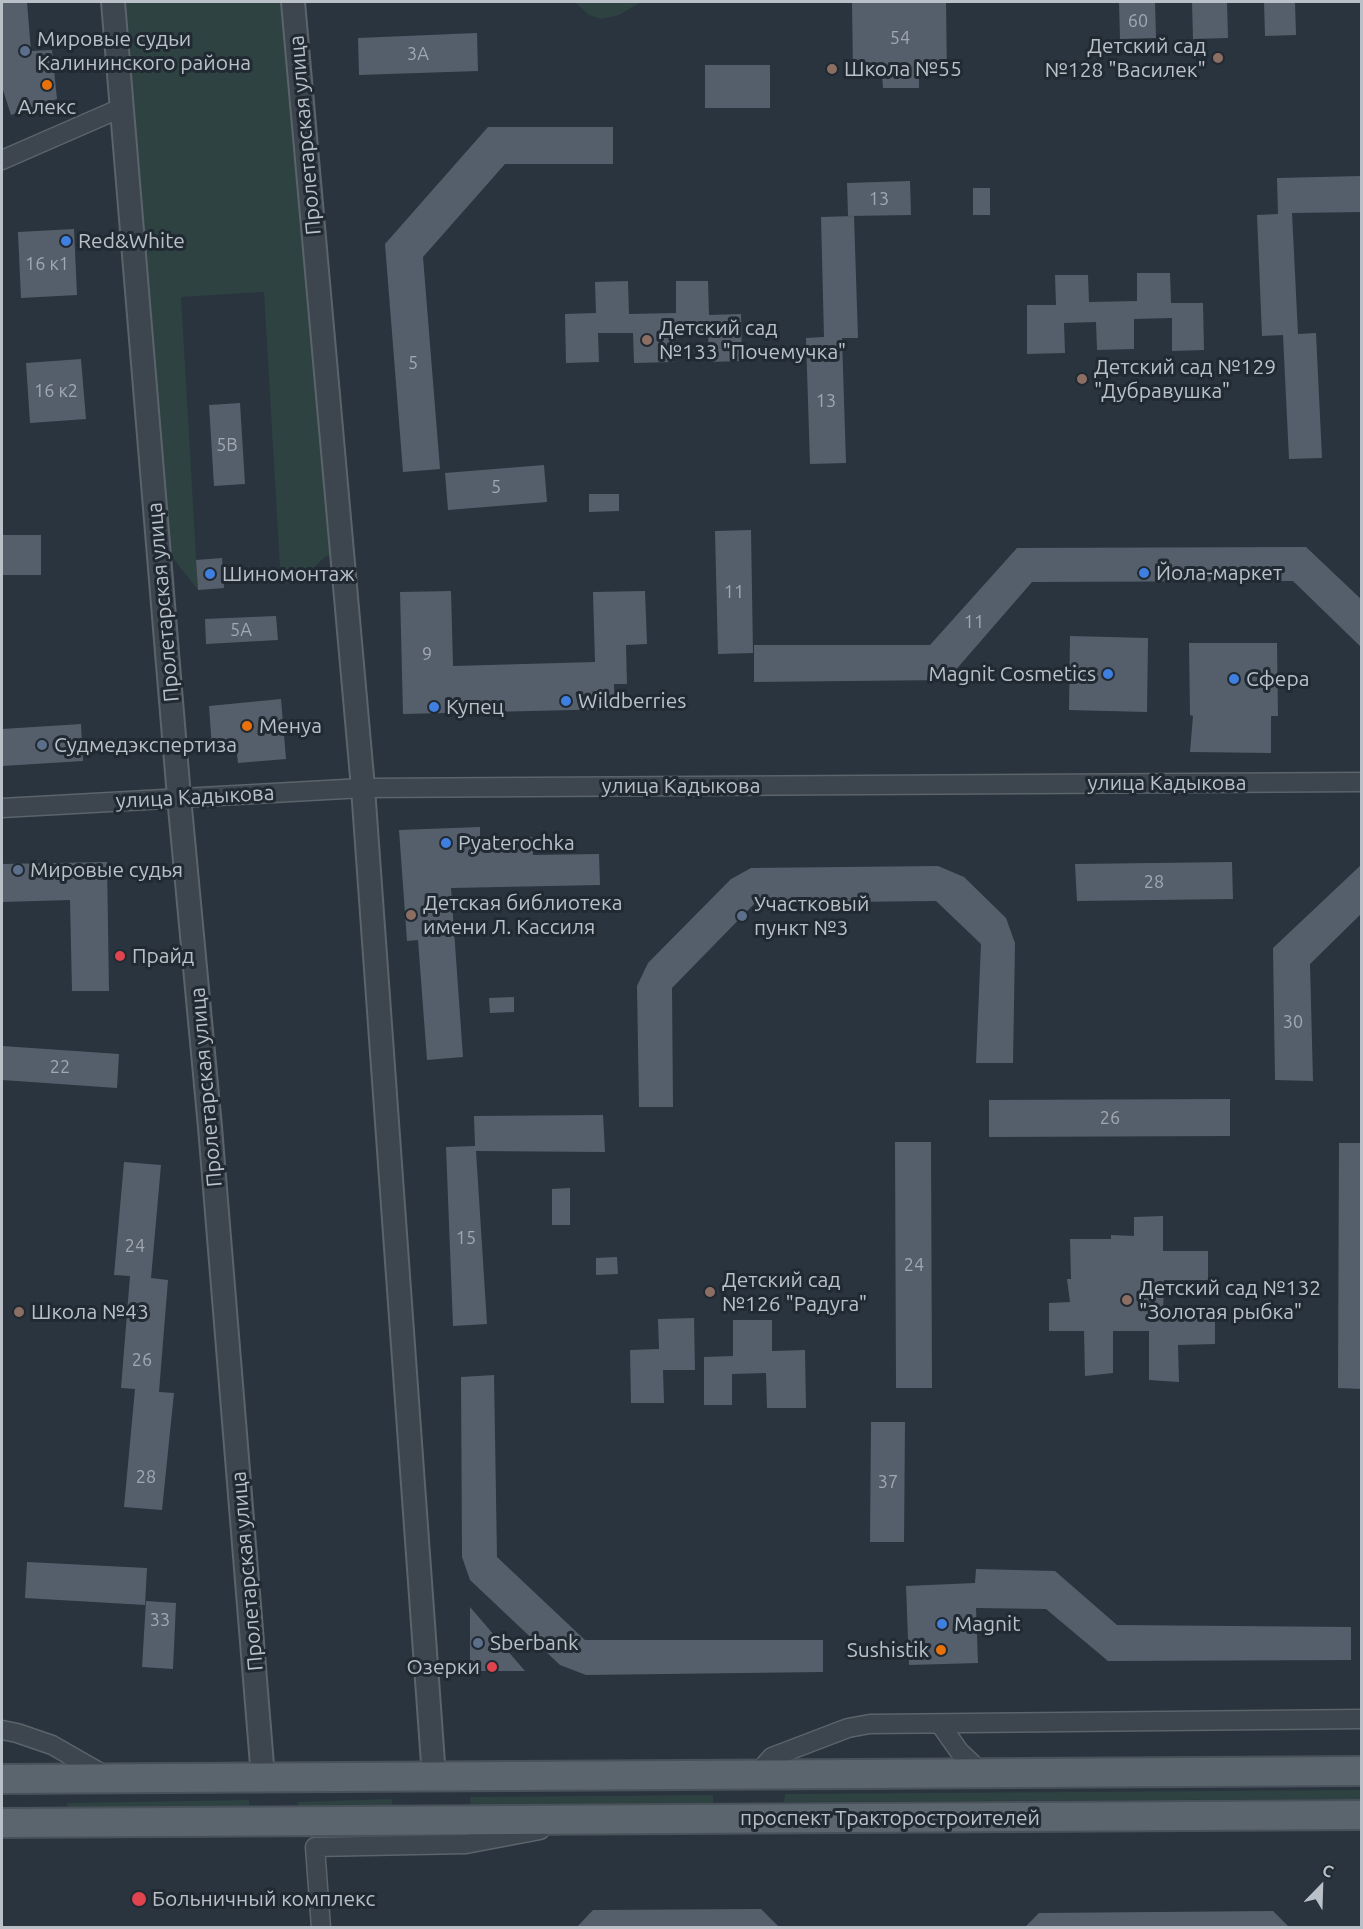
<!DOCTYPE html>
<html>
<head>
<meta charset="utf-8">
<style>
  body { margin:0 }
  #map { position:relative; width:1363px; height:1929px; overflow:hidden; background:#29343e; font-family:Ubuntu,sans-serif }
  canvas { display:block }
  .frame { position:absolute; inset:0; border:3px solid #b9c0c8; pointer-events:none }
  .north { position:absolute; left:1291px; top:1857px; width:60px; height:60px; -webkit-text-stroke:4px #212a33; paint-order:stroke; rotate:23deg; font-size:16px; font-weight:700; line-height:24px; text-align:center; color:#b9c0c8 }
  .north::after { content:''; display:block; margin:auto; width:21px; height:27px; background:#b9c0c8; clip-path:polygon(50% 0,100% 100%,50% 72%,0 100%) }
</style>
</head>
<body>
<div id="map">
<canvas width="1363" height="1929"></canvas>
<div class="frame"></div>
<div class="north">С</div>
</div>
<script>
const g = document.querySelector('canvas').getContext('2d');
g.lineJoin = 'round';
function fillPath(path, color) { g.fillStyle = color; g.fill(path, 'evenodd'); }
const poly = rows => new Path2D(rows.map(r => 'M' + r).join(''));
function trace(path, color, width, dash) { g.strokeStyle = color; g.lineWidth = width; g.lineCap = dash ? 'butt' : 'round'; g.setLineDash(dash || []); g.stroke(path); }
function drawText(font, color, halo, rows, align = 'center') {
  g.font = font + ' Ubuntu,sans-serif'; g.lineWidth = 6; g.setLineDash([]); g.textBaseline = 'middle'; g.strokeStyle = halo; g.fillStyle = color; for (const [text, x, y, turn = 0] of rows) {
    g.save(); g.translate(x, y); g.rotate((+turn || 0) * Math.PI / 180); g.textAlign = isNaN(turn) ? turn : align; if (halo) g.strokeText(text, 0, 0); g.fillText(text, 0, 0); g.restore();
  }
}
fillPath(poly([
  [114,2,292,2,342,551,325,557,300,580,281,585,264,292,181,297,198,590,157,538],
  [575,2,641,2,619,15,602,19,589,15],
  [1361,1790,1361,1799,784,1802,785,1794],
  [713,1795,713,1805,471,1808,470,1797],
  [392,1799,393,1810,299,1810,298,1802],
  [249,1800,250,1812,68,1813,67,1803]
]), '#2e4241');
fillPath(poly([
  [2,2,27,2,31,51,52,50,57,99,11,115,2,87],
  [852,2,946,2,947,75,919,75,919,88,883,88,882,75,853,75],
  [1119,2,1155,2,1156,38,1120,39],
  [1192,2,1227,2,1228,38,1193,39],
  [1264,2,1295,2,1296,35,1265,36],
  [477,33,478,71,359,75,358,38],
  [705,65,770,65,770,108,705,108],
  [488,127,613,127,613,164,505,164,423,257,440,469,403,472,385,244],
  [1362,176,1362,212,1292,213,1298,334,1316,333,1322,458,1289,459,1283,335,1262,336,1257,215,1278,214,1277,178],
  [910,181,911,215,848,216,847,183],
  [973,188,990,188,990,215,973,215],
  [854,216,858,338,842,338,846,463,810,464,806,338,824,337,821,217],
  [74,229,77,295,21,298,18,232],
  [1137,273,1170,273,1171,303,1203,303,1204,350,1172,351,1172,318,1134,319,1134,349,1097,350,1096,322,1064,323,1065,353,1027,354,1027,305,1056,305,1055,275,1088,275,1089,302,1137,301],
  [628,281,629,314,676,313,676,281,708,281,709,315,741,314,742,361,709,362,708,332,674,332,674,362,634,363,633,333,598,333,599,362,566,363,565,314,596,313,595,282],
  [81,359,86,419,30,423,26,363],
  [240,403,245,484,214,486,209,405],
  [544,465,547,502,448,510,445,473],
  [589,494,619,494,619,511,589,512],
  [751,530,753,653,718,654,715,531],
  [2,535,41,535,41,575,2,575],
  [1306,547,1362,600,1362,648,1293,581,1032,582,947,680,754,682,754,645,930,645,1017,548],
  [222,558,224,588,198,590,196,560],
  [451,591,453,666,595,662,593,592,645,591,647,644,626,645,627,684,614,684,615,709,403,714,400,592],
  [276,616,278,640,206,644,205,619],
  [1070,636,1148,638,1147,712,1069,710],
  [1189,643,1277,643,1278,716,1271,716,1271,753,1190,752,1193,716,1190,715],
  [281,699,286,759,238,763,236,746,212,748,209,706],
  [81,724,83,761,2,766,2,729],
  [480,827,480,838,532,837,533,855,599,854,600,885,451,888,463,1057,427,1060,418,940,407,941,399,830],
  [107,862,109,991,72,991,70,900,2,902,2,864],
  [1232,862,1233,899,1077,901,1075,864],
  [1362,864,1362,913,1310,964,1313,1081,1275,1080,1273,948],
  [938,866,964,877,1006,918,1015,943,1013,1063,976,1063,981,944,936,901,755,903,672,988,673,1107,639,1107,637,986,648,963,731,879,751,868],
  [514,997,514,1012,490,1013,489,998],
  [2,1046,119,1054,117,1088,2,1080],
  [1230,1099,1230,1136,989,1137,989,1100],
  [603,1115,605,1152,476,1151,487,1324,453,1326,446,1147,475,1146,474,1116],
  [895,1142,931,1142,932,1388,896,1388],
  [1339,1143,1362,1143,1362,1389,1338,1388],
  [124,1162,161,1165,151,1278,168,1280,159,1392,174,1393,162,1510,124,1507,135,1389,121,1388,130,1276,114,1275],
  [570,1188,570,1225,552,1225,552,1189],
  [1163,1216,1163,1251,1208,1251,1208,1280,1164,1280,1163,1316,1215,1316,1215,1344,1178,1345,1179,1382,1149,1380,1149,1331,1113,1331,1113,1373,1085,1376,1084,1331,1049,1331,1049,1303,1070,1302,1067,1279,1071,1279,1070,1239,1111,1239,1111,1235,1134,1236,1134,1217],
  [617,1257,618,1274,596,1275,596,1258],
  [694,1318,695,1370,663,1370,664,1403,631,1403,630,1350,659,1349,658,1319],
  [733,1320,772,1320,772,1351,805,1350,806,1408,767,1408,766,1373,732,1374,732,1405,704,1405,704,1357,733,1356],
  [494,1375,497,1557,585,1640,823,1640,823,1672,586,1675,560,1665,470,1580,462,1557,461,1377],
  [871,1422,905,1422,904,1542,870,1542],
  [27,1562,147,1568,145,1605,25,1598],
  [976,1569,1055,1571,1117,1625,1351,1627,1351,1660,1108,1661,1046,1609,976,1608,978,1663,909,1665,906,1586,975,1583],
  [146,1601,176,1603,173,1669,142,1667],
  [470,1607,525,1671,470,1671],
  [761,1909,780,1928,576,1928,593,1910],
  [1273,1911,1290,1928,1024,1928,1039,1913]
]), '#555f6b');
const minor = poly([
  [2,160,121,108],
  [2,808,363,788,1362,782],
  [940,1724,959,1751,983,1774],
  [2,1730,17,1733,52,1745,108,1777],
  [756,1775,772,1757,848,1728,870,1724,1362,1719],
  [315,1847,466,1844,540,1830],
  [315,1847,321,1928]
]);
const tertiary = poly([
  [113,2,179,797,210,1127,263,1777],
  [293,2,363,788,434,1777]
]);
const primary = poly([
  [2,1779,1362,1771],
  [2,1823,1362,1815]
]);
trace(minor, '#5b636b', 21);
trace(tertiary, '#5b636b', 26);
trace(primary, '#49515a', 32);
trace(minor, '#3d454e', 18);
trace(tertiary, '#3d454e', 22);
trace(primary, '#5b656e', 28);
for (const [x, y, r, color] of [
  [25,51,6,"#5c6f8a"],
  [1218,58,6,"#8d6e63"],
  [832,69,6,"#8d6e63"],
  [47,85,6,"#e8710a"],
  [66,241,6,"#3f7fe0"],
  [647,340,6,"#8d6e63"],
  [1082,379,6,"#8d6e63"],
  [1144,573,6,"#3f7fe0"],
  [210,574,6,"#3f7fe0"],
  [1108,674,6,"#3f7fe0"],
  [1234,679,6,"#3f7fe0"],
  [566,701,6,"#3f7fe0"],
  [434,707,6,"#3f7fe0"],
  [247,726,6,"#e8710a"],
  [42,745,6,"#5c6f8a"],
  [446,843,6,"#3f7fe0"],
  [18,870,6,"#5c6f8a"],
  [411,915,6,"#8d6e63"],
  [742,916,6,"#5c6f8a"],
  [120,956,6,"#e0444e"],
  [710,1292,6,"#8d6e63"],
  [1127,1300,6,"#8d6e63"],
  [19,1312,6,"#8d6e63"],
  [942,1624,6,"#3f7fe0"],
  [478,1643,6,"#5c6f8a"],
  [941,1650,6,"#e8710a"],
  [492,1667,6,"#e0444e"],
  [139,1899,8,"#e0444e"]
]) { const dot = new Path2D(); dot.arc(x, y, r, 0, 2 * Math.PI); g.fillStyle = color; g.fill(dot); trace(dot, '#212a33', 2); }
drawText('18px', '#a0a8b1', null, [
  ["60",1138,21],
  ["54",900,38],
  ["3А",418,54],
  ["13",879,199],
  ["16 к1",47,264],
  ["5",413,363],
  ["16 к2",56,391],
  ["13",826,401],
  ["5В",227,445],
  ["5",496,487],
  ["11",734,592],
  ["11",974,622],
  ["5А",241,630],
  ["9",427,654],
  ["28",1154,882],
  ["30",1293,1022],
  ["22",60,1067],
  ["26",1110,1118],
  ["15",466,1238],
  ["24",135,1246],
  ["24",914,1265],
  ["26",142,1360],
  ["28",146,1477],
  ["37",888,1482],
  ["33",160,1620]
]);
drawText('21px', '#b9c0c8', '#212a33', [
  ["Мировые судьи",37,39],
  ["Калининского района",37,63],
  ["Детский сад",1206,46,"right"],
  ["№128 \"Василек\"",1206,70,"right"],
  ["Школа №55",844,69],
  ["Алекс",47,107,"center"],
  ["Red&White",78,241],
  ["Детский сад",659,328],
  ["№133 \"Почемучка\"",659,352],
  ["Детский сад №129",1094,367],
  ["\"Дубравушка\"",1094,391],
  ["Йола-маркет",1156,573],
  ["Шиномонтаж",222,574],
  ["Magnit Cosmetics",1096,674,"right"],
  ["Сфера",1246,679],
  ["Wildberries",578,701],
  ["Купец",446,707],
  ["Менуа",259,726],
  ["Судмедэкспертиза",54,745],
  ["Pyaterochka",458,843],
  ["Мировые судья",30,870],
  ["Детская библиотека",423,903],
  ["имени Л. Кассиля",423,927],
  ["Участковый",754,904],
  ["пункт №3",754,928],
  ["Прайд",132,956],
  ["Детский сад",722,1280],
  ["№126 \"Радуга\"",722,1304],
  ["Детский сад №132",1139,1288],
  ["\"Золотая рыбка\"",1139,1312],
  ["Школа №43",31,1312],
  ["Magnit",954,1624],
  ["Sberbank",490,1643],
  ["Sushistik",929,1650,"right"],
  ["Озерки",480,1667,"right"],
  ["Больничный комплекс",152,1899]
], 'left');
drawText('21px', '#b9c0c8', '#212a33', [
  ["Пролетарская улица",305,135,-95],
  ["Пролетарская улица",163,602,-95],
  ["улица Кадыкова",1167,783],
  ["улица Кадыкова",681,786],
  ["улица Кадыкова",195,797,-3],
  ["Пролетарская улица",206,1087,-95],
  ["Пролетарская улица",247,1571,-95],
  ["проспект Тракторостроителей",890,1818]
]);
</script>
</body>
</html>
